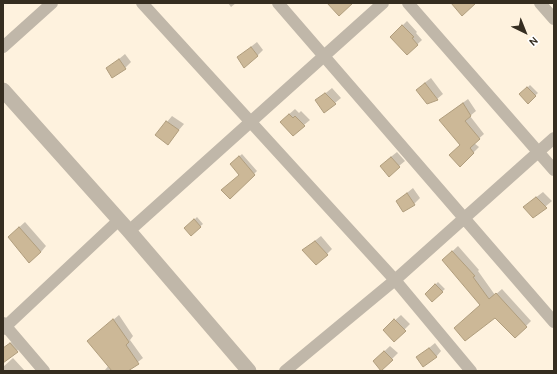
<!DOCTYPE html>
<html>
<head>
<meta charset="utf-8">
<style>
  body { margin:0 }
  #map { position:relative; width:557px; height:374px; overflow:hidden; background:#fef2de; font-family:Karla,sans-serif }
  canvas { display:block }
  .frame { position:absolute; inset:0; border:4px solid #352d20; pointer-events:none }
  .north { position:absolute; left:505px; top:12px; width:40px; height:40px; -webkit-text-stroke:3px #fff; paint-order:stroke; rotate:137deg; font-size:11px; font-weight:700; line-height:16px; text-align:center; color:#352d20 }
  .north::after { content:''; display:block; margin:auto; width:14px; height:18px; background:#352d20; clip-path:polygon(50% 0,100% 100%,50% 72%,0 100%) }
</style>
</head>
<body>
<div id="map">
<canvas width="557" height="374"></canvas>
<div class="frame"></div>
<div class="north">N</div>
</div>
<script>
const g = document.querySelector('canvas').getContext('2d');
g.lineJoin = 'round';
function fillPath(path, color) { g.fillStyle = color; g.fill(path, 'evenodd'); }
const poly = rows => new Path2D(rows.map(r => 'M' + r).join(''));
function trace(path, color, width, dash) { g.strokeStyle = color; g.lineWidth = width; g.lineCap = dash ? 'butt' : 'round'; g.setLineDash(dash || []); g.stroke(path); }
fillPath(poly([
  [228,3,236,3,231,7],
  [407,21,417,32,416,33,422,40,407,54,391,37],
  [257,42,263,50,257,56,238,57],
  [125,54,131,62,125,68,107,69],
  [431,78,443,94,437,99,423,84],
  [530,85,538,93,528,102,521,94],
  [332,88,341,98,335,103,317,100],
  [468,99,476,111,470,116,484,134,474,143,479,147,460,166,461,144,445,116],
  [295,109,299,113,301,111,310,120,293,134,287,116],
  [172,116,184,124,167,144,156,135],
  [397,152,405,161,399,166,387,160],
  [242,154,257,171,230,198,241,174,231,164],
  [413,188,420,198,414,204,397,201],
  [543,192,552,201,533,217,530,202],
  [197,217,203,224,191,234,186,228],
  [25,222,46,246,41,252,15,231],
  [321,236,332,249,327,254,303,250],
  [458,246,479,270,478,271,495,295,502,289,531,321,515,337,481,304,443,260],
  [438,282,445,289,432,300,426,294],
  [119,315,133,336,130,340,143,358,129,369,129,371,105,371,105,370,109,365,94,336],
  [401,315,410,324,394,340,384,330],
  [13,341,19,348,17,351,6,346],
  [435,343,441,351,436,357,418,357],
  [390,346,398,353,382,369,374,361],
  [13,358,25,371,3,371,3,367]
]), '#0003');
const building = poly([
  [327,3,353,3,339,16,327,3],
  [451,3,476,3,462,16,451,3],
  [402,25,414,37,412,38,418,45,407,55,390,37,402,25],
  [251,47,258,56,244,68,237,57,251,47],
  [119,59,126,69,112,78,106,68,119,59],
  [425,83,438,100,427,104,416,90,425,83],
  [527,87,536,96,528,104,519,94,527,87],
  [325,93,336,104,324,113,315,100,325,93],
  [463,103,471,116,465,121,480,139,470,148,474,153,460,167,449,155,460,145,439,120,463,103],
  [289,114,293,118,295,116,305,126,293,136,280,122,289,114],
  [166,121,179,130,168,145,155,135,166,121],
  [239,156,255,175,230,199,221,190,239,175,230,164,239,156],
  [391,157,400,167,389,177,380,166,391,157],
  [407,193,415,205,403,212,396,201,407,193],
  [536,197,547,208,533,218,523,207,536,197],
  [194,219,201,227,191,236,184,228,194,219],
  [19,227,41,252,29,263,8,237,19,227],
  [315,241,328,255,316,265,302,250,315,241],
  [452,251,475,276,473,277,489,299,496,293,527,327,515,338,495,318,465,341,454,328,480,305,442,260,452,251],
  [435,284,443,292,432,302,425,294,435,284],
  [113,319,129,342,126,345,139,364,128,371,112,371,87,341,113,319],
  [394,319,406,331,394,342,383,330,394,319],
  [10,343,18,352,3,363,3,348,10,343],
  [429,348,437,357,423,367,416,357,429,348],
  [384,351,393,360,381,371,373,361,384,351]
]);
fillPath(building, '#ccb897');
trace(building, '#b09d7d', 1);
trace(poly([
  [142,3,395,280,471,371],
  [278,3,554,322],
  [408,3,554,170],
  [540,3,554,19],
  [3,47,52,3],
  [129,231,383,3],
  [3,323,44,371],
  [3,329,119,220],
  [285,371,395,280,554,138]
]), '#c0b7a9', 12);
trace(poly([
  [3,90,129,231,249,371]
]), '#c0b7a9', 15);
</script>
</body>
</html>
